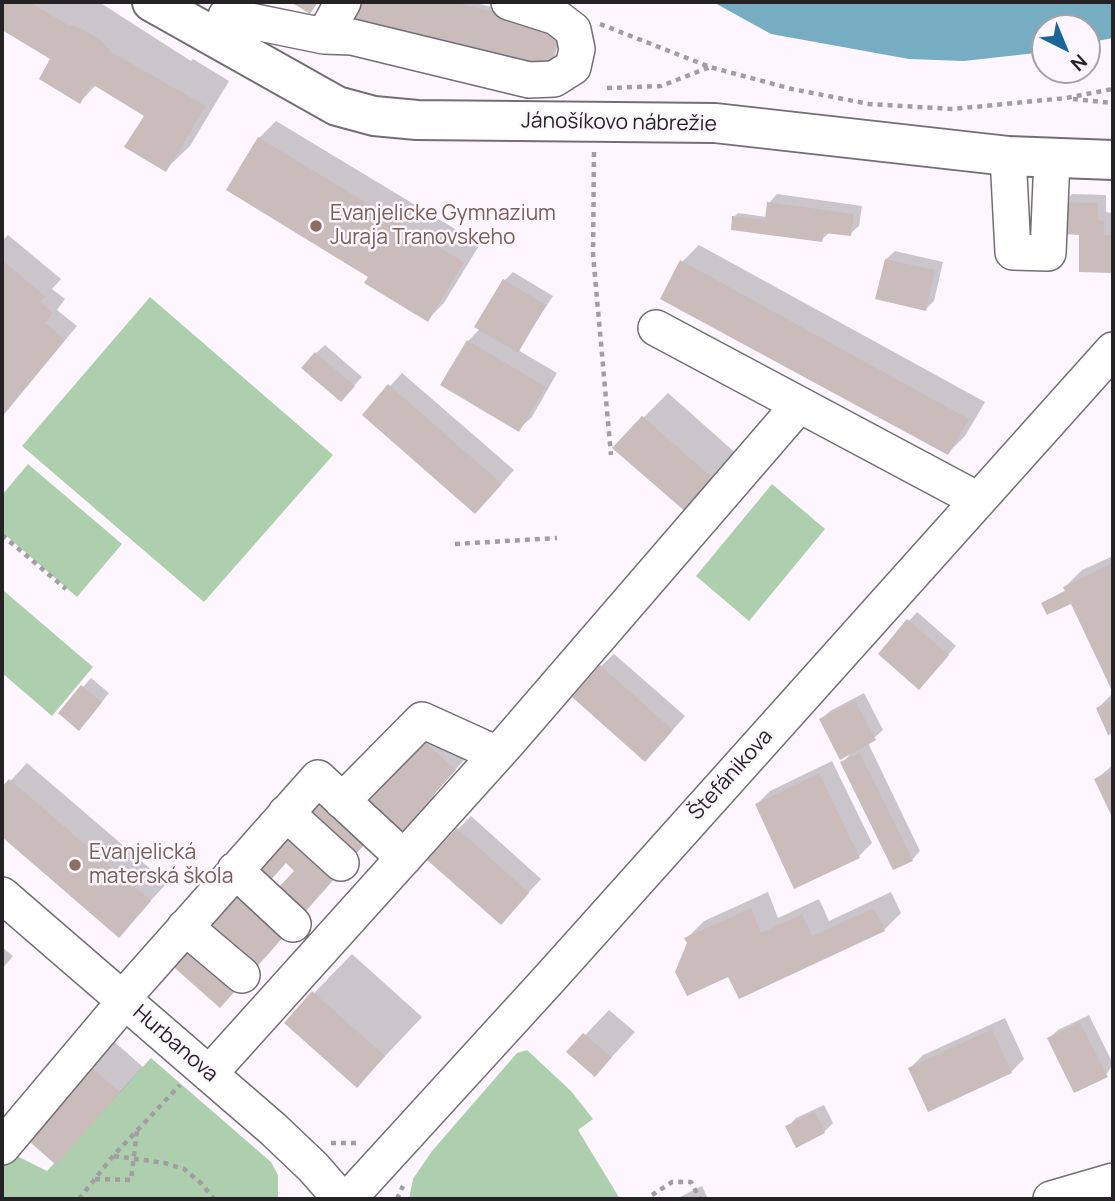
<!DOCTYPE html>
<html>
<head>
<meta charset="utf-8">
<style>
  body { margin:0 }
  #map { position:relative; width:1115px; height:1201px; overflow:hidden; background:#fdf6fe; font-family:Manrope,sans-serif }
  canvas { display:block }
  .frame { position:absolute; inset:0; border:4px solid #252225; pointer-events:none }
  .north { position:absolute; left:1031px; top:14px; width:70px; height:70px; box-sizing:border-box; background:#fdf6fe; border:2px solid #a7a1a7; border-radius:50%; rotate:137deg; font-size:19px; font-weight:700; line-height:28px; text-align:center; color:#252225 }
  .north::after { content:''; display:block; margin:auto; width:24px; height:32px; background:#1a6699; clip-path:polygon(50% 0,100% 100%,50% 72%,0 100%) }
</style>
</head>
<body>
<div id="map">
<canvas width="1115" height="1201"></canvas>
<div class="frame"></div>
<div class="north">N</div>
</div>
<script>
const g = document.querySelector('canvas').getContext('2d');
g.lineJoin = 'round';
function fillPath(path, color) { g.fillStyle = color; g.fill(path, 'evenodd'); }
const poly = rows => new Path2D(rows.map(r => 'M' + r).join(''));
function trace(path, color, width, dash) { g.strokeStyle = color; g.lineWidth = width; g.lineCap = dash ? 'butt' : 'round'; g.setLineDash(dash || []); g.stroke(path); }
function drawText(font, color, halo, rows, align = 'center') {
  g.font = font + ' Manrope,sans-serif'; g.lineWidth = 5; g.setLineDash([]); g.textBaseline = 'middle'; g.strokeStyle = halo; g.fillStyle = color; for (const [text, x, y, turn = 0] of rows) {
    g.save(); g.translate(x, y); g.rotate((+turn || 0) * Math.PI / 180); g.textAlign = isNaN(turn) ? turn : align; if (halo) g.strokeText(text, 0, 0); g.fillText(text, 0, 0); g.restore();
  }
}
fillPath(poly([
  [150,297,333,455,204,602,22,446],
  [28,464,122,544,77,597,2,532,2,495],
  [772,484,825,529,749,621,696,576],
  [4,591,93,667,52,716,2,673],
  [527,1050,571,1091,593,1119,578,1130,620,1199,409,1199,413,1179,432,1151,517,1053],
  [151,1058,271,1162,278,1175,278,1199,2,1199,2,1157,7,1151,47,1171]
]), '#aecfad');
fillPath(poly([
  [713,2,1113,2,1113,38,1087,43,1087,28,1045,28,1045,52,964,61,909,59,771,34]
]), '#76adc2');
fillPath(poly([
  [2,2,99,2,191,61,193,59,229,81,190,146,165,170,147,115,96,85,80,102,53,58,5,30,2,34],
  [362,2,471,2,562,23,554,62,357,20],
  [276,121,480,244,444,303,427,320,371,276,259,138],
  [777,194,862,206,859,226,850,234,830,232,821,240,734,217,738,213,767,217,769,203],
  [1072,194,1106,195,1106,212,1111,213,1113,227,1111,271,1081,233,1069,233,1066,239,1064,203],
  [8,235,61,279,52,289,65,299,57,310,77,326,2,416,2,241],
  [699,245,985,402,965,436,948,453,682,262],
  [895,251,943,262,934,301,926,309,886,259],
  [513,272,553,296,518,350,557,373,532,417,519,429,468,341,481,328,504,281],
  [325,345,362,377,349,391,316,353],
  [402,373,514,470,488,499,365,414],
  [668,393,739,456,711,487,643,418],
  [1113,556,1113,689,1072,601,1043,603,1066,590,1065,587,1082,570],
  [917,612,956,646,927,679,880,653],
  [614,654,685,716,658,747,601,666],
  [91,678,109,693,88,720,83,687],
  [864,693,883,730,868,743,920,851,912,860,842,763,853,751,821,719,830,711],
  [1113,693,1113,731,1109,733,1098,708],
  [440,724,471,752,433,795,441,801,405,839,357,796],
  [832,761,872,843,859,856,795,887,757,804,770,791],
  [27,763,167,883,119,935,2,834,2,790],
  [1113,765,1113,815,1096,779],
  [471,816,541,879,513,910,458,829],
  [768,892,778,918,819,899,829,921,891,892,901,913,884,930,729,975,688,943,687,938,704,921],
  [2,947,13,956,2,969],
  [352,954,422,1017,357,1086,286,1022],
  [609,1010,635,1032,595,1075,569,1052],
  [1089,1015,1113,1064,1106,1075,1049,1038,1058,1030],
  [1005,1018,1024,1059,1011,1072,910,1068,923,1055],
  [111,1039,143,1067,56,1162,24,1135],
  [824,1105,833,1123,824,1132,788,1127,796,1118],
  [702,1186,708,1199,676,1199]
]), '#0003');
fillPath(poly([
  [2,2,29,2,70,26,71,24,84,30,102,41,111,52,206,106,166,172,124,147,144,116,92,84,80,104,39,79,50,59,2,30],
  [291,2,318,2,310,14],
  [360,2,452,2,559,27,550,68,355,22],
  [258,137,464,262,428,322,364,283,368,277,226,190],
  [767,202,854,214,851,236,824,233,822,242,731,230,732,216,765,220],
  [1062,202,1098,203,1098,220,1104,221,1104,235,1112,235,1112,273,1079,272,1079,235,1066,234,1066,241,1056,240],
  [885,259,935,270,926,311,875,299],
  [2,260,46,297,40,302,53,313,45,323,65,340,2,417],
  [680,260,969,419,948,455,660,299],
  [503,279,546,305,518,353,474,327],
  [467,340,546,387,519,432,440,385],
  [315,352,355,386,341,402,301,368],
  [388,384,502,484,475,514,362,415],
  [642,416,716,481,687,513,612,448],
  [1113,563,1113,693,1071,604,1047,615,1041,603,1065,591,1063,587],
  [907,619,949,655,919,690,878,654],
  [600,665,673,730,645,762,572,697],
  [81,685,102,702,79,731,58,713],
  [855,700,876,740,840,760,819,719],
  [1113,700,1113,733,1108,735,1096,708],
  [422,740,456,770,417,813,425,819,406,841,355,796],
  [860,753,913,861,893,870,840,762],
  [1113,770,1113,819,1094,779],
  [819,773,860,858,794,889,755,804],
  [9,779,151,901,119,938,2,837,2,787],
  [321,791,372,836,356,854,305,809],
  [457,828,529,893,501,925,427,860],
  [285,832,336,877,305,912,278,888,294,871,286,863,270,881,254,867],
  [234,888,286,934,255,969,203,923],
  [751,908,761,933,802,914,812,936,874,908,885,931,739,999,728,977,687,996,675,972,687,943,684,938],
  [185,944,236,990,220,1008,168,962],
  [312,991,385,1056,357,1088,284,1023],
  [1080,1022,1108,1077,1074,1093,1047,1038],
  [992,1029,1012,1073,928,1112,908,1068],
  [583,1033,612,1057,595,1077,566,1052],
  [85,1062,120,1092,56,1165,22,1135],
  [815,1112,825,1133,796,1148,785,1126]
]), '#c9bcba');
const minor = poly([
  [226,16,324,36,352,37,529,80,554,79,573,67,577,49,573,30,556,17,509,2],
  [324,36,343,2],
  [1008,156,1013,252,1048,253,1052,158],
  [656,328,978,500],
  [342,801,422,720,497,754],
  [286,813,341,863],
  [235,870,293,924],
  [2,895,273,1129,313,1167,341,1199],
  [185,927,242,975],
  [122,999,318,778,404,858],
  [209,1074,509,741,799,405],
  [2,1147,125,1001],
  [348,1199,550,978,1113,350],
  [1051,1199,1113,1181]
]);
const major = poly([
  [152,2,337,106,374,116,417,120,715,123,1008,156,1113,160]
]);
trace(minor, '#746d76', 38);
trace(major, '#746d76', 42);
trace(poly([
  [600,24,710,67,792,89,869,104,953,109,1066,98,1113,89],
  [607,88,661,86,710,67],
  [1073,99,1113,103],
  [594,152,593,254,611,455],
  [2,535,66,589],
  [455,544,557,538],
  [331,1143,357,1143],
  [114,1156,165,1163,184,1169,201,1183,214,1199],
  [95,1179,131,1180,137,1131],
  [652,1195,672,1182,691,1182,700,1199],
  [79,1199,113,1156,180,1085],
  [397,1199,403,1186]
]), '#a29da3', 4.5, [5, 5]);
trace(minor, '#fff', 35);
trace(major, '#fff', 38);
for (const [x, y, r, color] of [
  [316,226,7,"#8d6e63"],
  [75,865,7,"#8d6e63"]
]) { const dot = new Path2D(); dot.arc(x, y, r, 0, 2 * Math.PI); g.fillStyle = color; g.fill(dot); trace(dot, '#fdf6fe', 2.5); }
drawText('21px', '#252225', '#fdf6fe', [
  ["Jánošíkovo nábrežie",619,123,1],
  ["Štefánikova",731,775,-48],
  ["Hurbanova",175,1044,41]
]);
drawText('21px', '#785e54', '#fdf6fe', [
  ["Evanjelicke Gymnazium",330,214],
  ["Juraja Tranovskeho",330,238],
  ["Evanjelická",89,853],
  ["materská škola",89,877]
], 'left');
</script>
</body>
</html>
